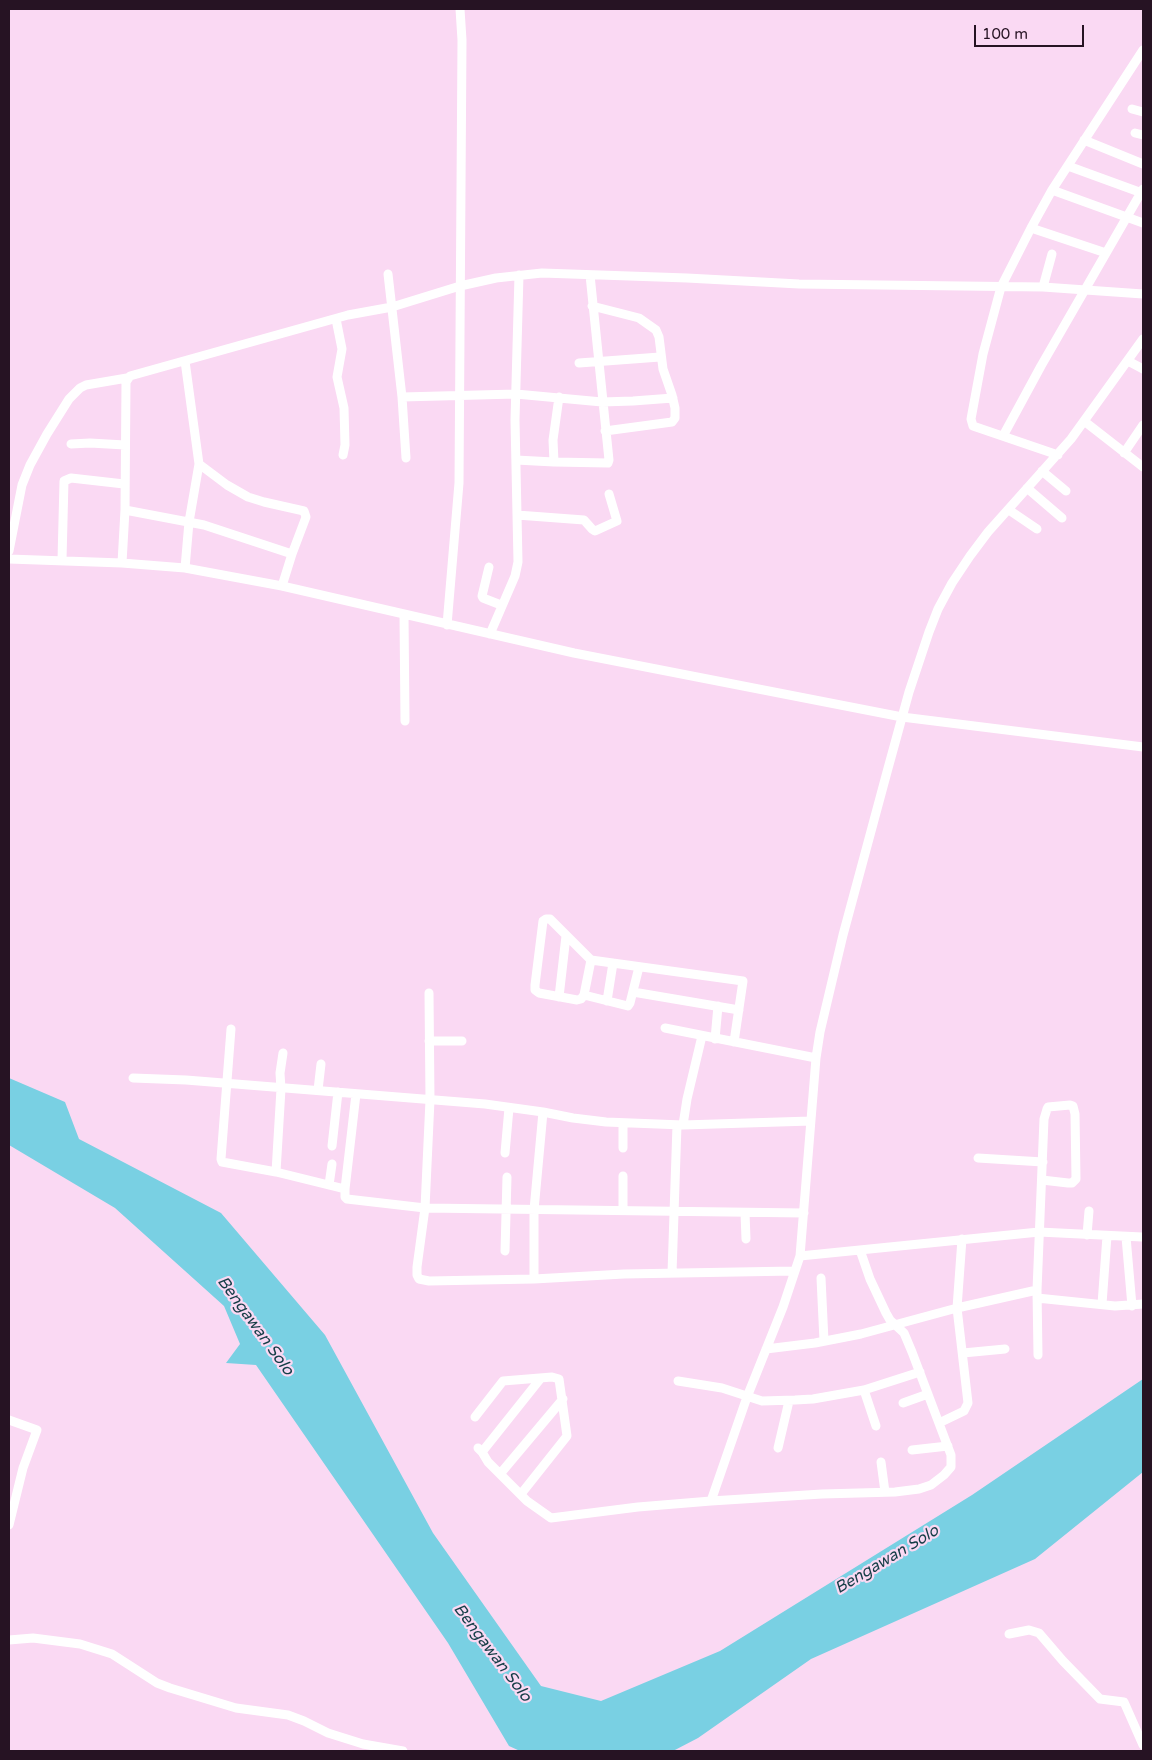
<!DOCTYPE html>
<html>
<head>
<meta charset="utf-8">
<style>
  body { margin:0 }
  #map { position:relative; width:1152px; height:1760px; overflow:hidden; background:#fad9f3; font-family:"Varela Round",sans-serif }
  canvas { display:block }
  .frame { position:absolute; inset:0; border:10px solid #261323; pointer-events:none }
  .scale { position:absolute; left:974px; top:25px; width:110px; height:22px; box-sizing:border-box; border:2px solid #261323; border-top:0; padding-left:6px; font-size:15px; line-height:18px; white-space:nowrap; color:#261323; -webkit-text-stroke:4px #fad9f3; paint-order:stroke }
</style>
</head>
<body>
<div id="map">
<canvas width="1152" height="1760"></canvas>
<div class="frame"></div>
<div class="scale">100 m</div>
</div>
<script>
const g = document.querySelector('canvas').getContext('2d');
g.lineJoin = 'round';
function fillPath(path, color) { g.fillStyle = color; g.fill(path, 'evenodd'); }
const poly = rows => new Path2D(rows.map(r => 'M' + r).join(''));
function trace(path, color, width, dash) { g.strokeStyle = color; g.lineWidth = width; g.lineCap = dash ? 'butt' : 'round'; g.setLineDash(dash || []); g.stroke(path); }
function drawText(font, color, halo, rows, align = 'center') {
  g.font = font + ' "Varela Round",sans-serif'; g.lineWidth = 4.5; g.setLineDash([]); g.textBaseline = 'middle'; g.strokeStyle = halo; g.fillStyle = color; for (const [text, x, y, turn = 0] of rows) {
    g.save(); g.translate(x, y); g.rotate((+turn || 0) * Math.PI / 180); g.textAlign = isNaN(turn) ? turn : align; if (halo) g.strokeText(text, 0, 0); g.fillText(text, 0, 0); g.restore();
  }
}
fillPath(poly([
  [9,1078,65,1102,79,1139,221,1213,325,1335,433,1533,541,1686,601,1701,720,1651,972,1495,1143,1379,1143,1472,1035,1559,811,1659,698,1738,673,1751,520,1751,509,1746,448,1643,256,1365,226,1363,240,1344,224,1306,115,1208,9,1145]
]), '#79d0e3');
trace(poly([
  [1132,109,1143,112],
  [1135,133,1143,135],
  [1084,140,1143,164],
  [1068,166,1142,193],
  [1052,190,1143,223],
  [1031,228,1106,253],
  [388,274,402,397,406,458],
  [1043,287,1052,254],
  [592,306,639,318,656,330,659,337,663,369,672,395,675,408,675,418,672,422,605,431],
  [336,319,342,349,337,377,344,408,345,445,343,455],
  [185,361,199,464,189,522,185,568],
  [1128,361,1143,369],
  [579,363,660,357],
  [402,397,516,394,602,402,633,401,673,398],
  [559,397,553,440,554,462,608,463,609,460,590,275],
  [1084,421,1143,467],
  [1003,436,1041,366,1143,189],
  [71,444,90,443,125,445],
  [1124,453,1143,425],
  [1058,455,973,426,971,419,983,354,1001,287,1031,228,1052,190,1143,50],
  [516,460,554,462],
  [199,464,227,485,248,497,264,502,304,511,306,517,292,554,282,586],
  [1042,471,1066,491],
  [1027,488,1062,518],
  [125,510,204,525,292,554],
  [1009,510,1037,529],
  [517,515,584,520,592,529,595,531,617,521,609,494],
  [9,551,22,485,30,465,47,434,69,399,80,388,86,385,127,378],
  [9,559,122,563,185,568,282,586,574,653,902,717,1143,747],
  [62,560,64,481,71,478,124,484],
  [122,563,125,510,126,382,130,376,348,315,392,307,460,286,496,278,542,273,687,278,799,284,1043,287,1143,294],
  [489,567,482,596,483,598,501,605],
  [404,614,405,721],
  [447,625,459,483,462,40,460,9],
  [490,634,515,576,518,562,515,420,519,275],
  [591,960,584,995,581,999,577,1000,539,993,535,990,535,985,543,921,546,919,550,919,591,960,743,981,734,1042],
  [633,992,739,1010],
  [429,993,430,1100,425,1208,417,1267,417,1275,419,1279,429,1281,534,1279,624,1274,794,1271],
  [584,995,628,1006,630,1003,639,967],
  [559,997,566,936],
  [607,1001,613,963],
  [665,1028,816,1058],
  [231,1029,221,1159,222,1162,276,1172,345,1189],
  [715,1039,718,1006],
  [429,1041,462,1041],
  [133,1078,186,1080,485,1104,543,1112,573,1118,606,1122,683,1125,811,1121],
  [318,1090,321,1064],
  [356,1094,345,1189,345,1197,347,1199,425,1208,804,1213],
  [623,1123,623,1148],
  [683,1125,687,1099,702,1036],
  [332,1146,338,1092],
  [505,1153,509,1108],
  [978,1158,1043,1162],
  [276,1172,281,1089,280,1073,283,1053],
  [623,1176,623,1210],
  [329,1185,332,1164],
  [745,1213,746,1239],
  [1087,1235,1089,1211],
  [1126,1237,1132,1306],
  [505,1251,507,1177],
  [800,1256,1039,1232,1142,1237],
  [672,1273,677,1125],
  [821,1278,824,1341],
  [534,1279,534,1210,543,1112],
  [1037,1298,1115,1306,1143,1304],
  [1102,1304,1107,1236],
  [766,1349,815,1343,861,1334,957,1308,1037,1290],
  [963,1353,1005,1349],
  [1038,1355,1037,1290,1044,1119,1047,1109,1048,1107,1070,1105,1073,1106,1075,1114,1076,1179,1072,1183,1068,1183,1042,1180],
  [678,1381,722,1388,762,1401,795,1400,813,1399,864,1390,920,1372],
  [864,1390,876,1426],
  [903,1403,928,1394],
  [475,1417,503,1381,552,1377,559,1379,567,1436,521,1494],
  [9,1420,37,1430,23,1468,9,1525],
  [939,1423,964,1411,968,1403,957,1308,962,1239],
  [478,1448,482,1452,488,1462,527,1501,551,1518,638,1507,711,1501,822,1494,895,1492,919,1489,931,1485,944,1475,951,1467,951,1455,912,1352,904,1333,890,1320,886,1313,870,1279,860,1250],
  [778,1448,789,1401],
  [912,1450,948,1446],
  [482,1452,541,1378],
  [881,1462,885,1492],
  [500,1474,563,1399],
  [711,1501,747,1397,783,1307,800,1256,816,1058,820,1032,843,935,887,772,909,692,929,632,938,609,952,583,970,556,988,532,1071,439,1143,339],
  [1009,1634,1029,1630,1039,1633,1063,1661,1100,1699,1124,1702,1143,1745],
  [9,1640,33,1638,80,1644,112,1654,157,1683,170,1688,236,1708,288,1715,304,1721,328,1733,363,1744,403,1751]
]), '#fff', 9);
drawText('italic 16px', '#143d46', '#fad9f3', [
  ["Bengawan Solo",255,1326,54],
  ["Bengawan Solo",887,1560,-31],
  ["Bengawan Solo",492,1653,53]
]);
</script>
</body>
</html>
